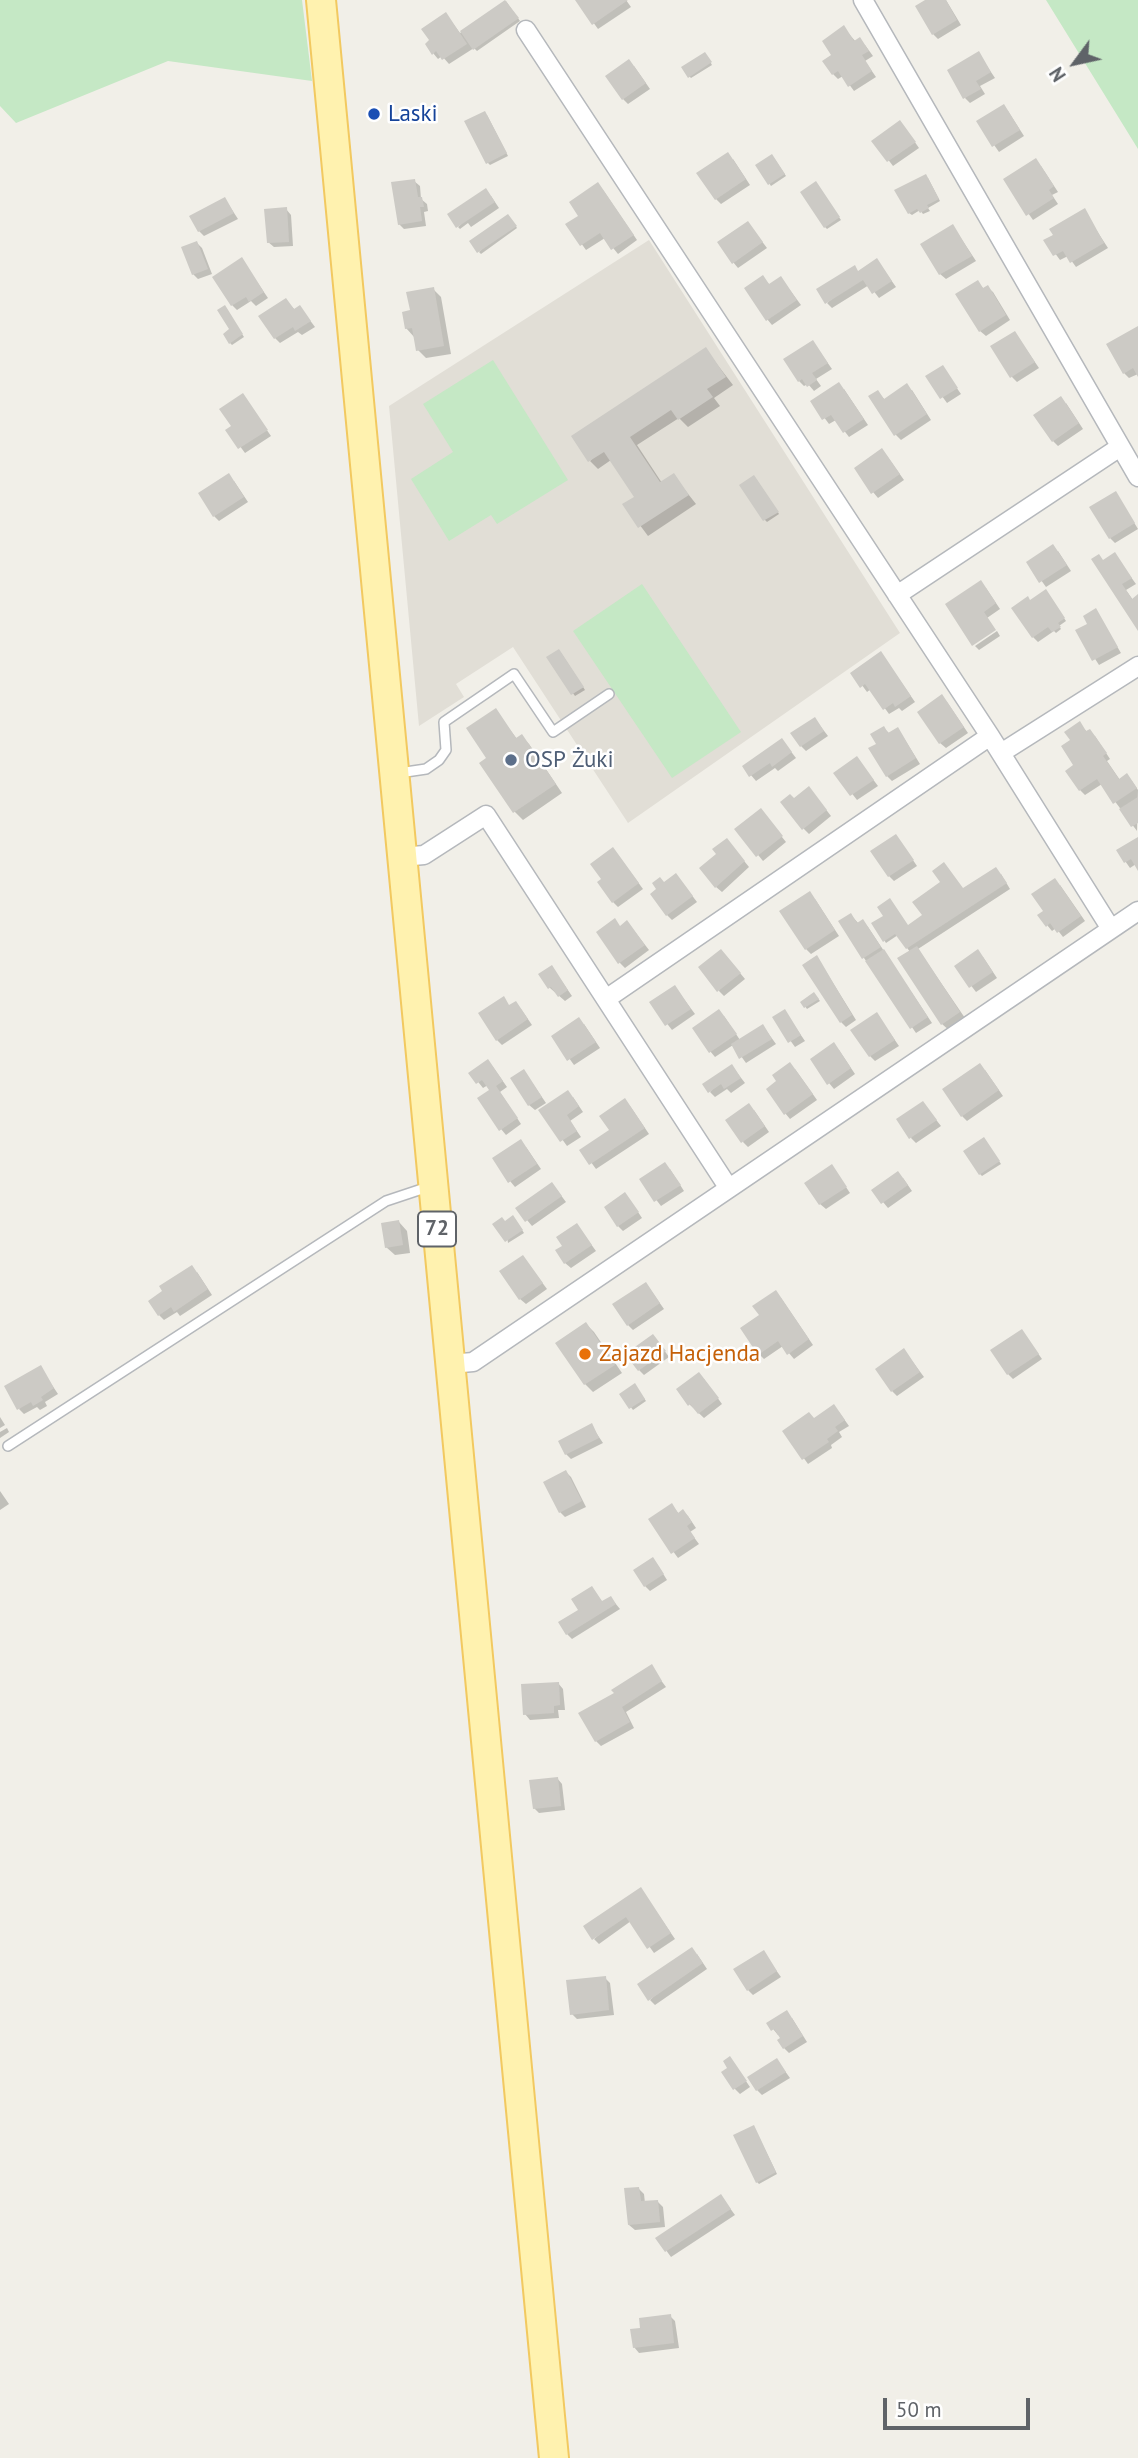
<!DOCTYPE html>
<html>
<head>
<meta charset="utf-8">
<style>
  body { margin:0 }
  #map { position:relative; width:1138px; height:2458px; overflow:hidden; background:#f1efe8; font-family:"PT Sans",sans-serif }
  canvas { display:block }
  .north { position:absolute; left:1040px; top:28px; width:70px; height:70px; -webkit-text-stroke:5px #fff; paint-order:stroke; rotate:237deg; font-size:19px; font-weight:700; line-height:28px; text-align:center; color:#5f6368 }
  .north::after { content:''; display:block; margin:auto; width:24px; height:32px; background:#5f6368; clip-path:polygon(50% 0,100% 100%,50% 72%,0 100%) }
  .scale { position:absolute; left:883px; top:2398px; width:147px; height:32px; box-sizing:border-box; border:4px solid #5f6368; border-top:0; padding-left:9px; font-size:21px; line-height:24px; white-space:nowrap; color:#5f6368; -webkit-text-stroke:5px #fff; paint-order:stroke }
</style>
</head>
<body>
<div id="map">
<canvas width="1138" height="2458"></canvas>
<div class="north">N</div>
<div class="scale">50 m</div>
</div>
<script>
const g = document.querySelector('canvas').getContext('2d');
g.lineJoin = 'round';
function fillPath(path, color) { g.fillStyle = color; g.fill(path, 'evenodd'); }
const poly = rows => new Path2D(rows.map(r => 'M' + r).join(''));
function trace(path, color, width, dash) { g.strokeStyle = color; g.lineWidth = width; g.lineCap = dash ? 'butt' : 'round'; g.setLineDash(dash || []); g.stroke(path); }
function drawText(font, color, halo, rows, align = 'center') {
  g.font = font + ' "PT Sans",sans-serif'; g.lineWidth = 5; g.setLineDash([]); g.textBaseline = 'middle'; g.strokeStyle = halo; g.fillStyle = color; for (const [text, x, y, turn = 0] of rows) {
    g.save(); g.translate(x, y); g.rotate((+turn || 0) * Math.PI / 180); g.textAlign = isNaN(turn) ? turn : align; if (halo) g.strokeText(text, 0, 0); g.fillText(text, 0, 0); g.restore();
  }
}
fillPath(poly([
  [649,240,900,633,628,823,513,647,456,684,464,697,419,726,389,406]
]), '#e1ded6');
fillPath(poly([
  [0,0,302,0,312,81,168,61,16,123,0,106],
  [1046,0,1138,0,1138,149],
  [493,360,568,480,497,524,491,515,449,541,411,479,453,452,423,404],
  [642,584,741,732,672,778,573,631]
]), '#c5e8c5');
fillPath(poly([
  [577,0,626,0,631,7,598,29],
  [928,0,946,0,961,25,938,39,933,34],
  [506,1,520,21,477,51,474,48,449,64,442,56,438,59,433,53,446,14,460,33],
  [844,28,856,42,865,45,873,56,865,61,876,77,854,91,843,76,838,79,833,74,834,56],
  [979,54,995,78,980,86,985,94,970,103,965,98],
  [707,56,712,65,691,78,689,76],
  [634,66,650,89,628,104,623,99],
  [1008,111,1024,136,999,152,978,122],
  [487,115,508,156,490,165,488,163],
  [905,128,919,148,893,166,874,141],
  [774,158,786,176,771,186,769,183],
  [733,159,750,185,721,204,716,199],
  [1041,166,1058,192,1052,195,1058,204,1033,220,1005,180],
  [928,178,940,201,928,208,930,211,923,214,920,210,912,215,909,213],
  [414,181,420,186,421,199,427,204,428,211,424,212,426,226,404,229,399,224],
  [818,186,841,220,827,229,825,227],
  [603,190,637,240,618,254,605,238,586,250,568,225,580,216],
  [491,196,499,208,471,227,468,223,460,229,458,227],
  [225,199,238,219,204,236,199,231],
  [286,209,291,215,293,246,274,247,268,242],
  [1084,211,1108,248,1076,267,1068,256,1060,260,1046,241],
  [510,218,517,228,481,254,479,252],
  [748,223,767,248,738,268,733,262],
  [953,226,976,261,946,279,940,274],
  [197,243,202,248,212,274,198,279,193,274],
  [242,260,268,298,256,306,251,301,237,310,232,305],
  [877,260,896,287,879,298,869,285,832,308,827,303],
  [763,278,770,285,781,278,801,305,772,325,767,319],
  [977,282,984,289,987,287,993,292,1010,320,986,336,980,331],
  [433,289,441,297,451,354,426,358,418,350,415,338,406,328],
  [286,300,295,310,300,307,315,327,302,335,298,332,280,343,275,338],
  [226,309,244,337,232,345,230,343,232,330],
  [1138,328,1138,374,1129,378,1124,373],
  [1015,333,1039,368,1017,382,1012,377],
  [813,342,832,369,816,379,821,386,814,391,808,384,804,386,799,381],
  [706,350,733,385,714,398,720,406,688,427,679,418,637,445,662,483,674,476,696,504,648,536,625,505,636,498,611,460,598,469,590,461],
  [942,367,961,394,947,403,928,377],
  [844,389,868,425,849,437,836,420,829,424,812,401],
  [912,390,931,420,901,440,896,435,878,392,885,400],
  [243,396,271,436,245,453,228,430,233,427],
  [1066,403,1083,429,1058,446,1053,441],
  [887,456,904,480,878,498,873,492],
  [756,479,779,514,767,522,765,520],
  [234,481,248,502,219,521,214,516],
  [1116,493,1138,529,1115,543,1110,538],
  [1058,551,1071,571,1046,587,1028,562],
  [1115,555,1136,584,1126,590,1133,600,1138,597,1138,628,1104,562],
  [986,588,1000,609,987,618,973,643],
  [1047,593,1066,621,1059,626,1061,629,1056,633,1054,631,1038,642,1033,637,1030,601],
  [1096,611,1121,653,1099,665,1077,631,1089,625],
  [997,631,1000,636,979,650,975,646],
  [561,653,585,690,575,696,548,658],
  [881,653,915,702,902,711,899,708,889,714,871,689,867,692,853,673],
  [947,702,968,733,946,748,940,743],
  [496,711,517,739,521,736,529,744,562,793,523,820,514,811,489,758],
  [815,719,828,736,806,751,801,746],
  [1079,723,1088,733,1095,736,1110,759,1107,761,1120,780,1132,781,1138,790,1137,831,1102,784,1085,795,1080,790,1072,741],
  [884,728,890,734,902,735,920,764,892,781,887,776,878,745],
  [782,740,796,758,778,771,775,768,756,781,744,767],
  [857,758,878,786,857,800,836,773],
  [814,794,831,816,809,834,804,829,794,800],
  [765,816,786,842,763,861,737,829],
  [1138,839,1138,867,1136,864,1130,868,1118,851],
  [900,841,917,866,894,881,889,876],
  [732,846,749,867,722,892,716,887],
  [618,855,643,889,618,907,613,902],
  [1001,874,1010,889,918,949,967,1021,951,1032,942,1024,910,952,898,935,886,943,874,924,909,927,963,889],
  [681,881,697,902,672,920,667,915,659,889,665,884],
  [1060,885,1085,921,1063,937,1056,928,1052,931,1047,925,1045,911],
  [815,899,839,936,811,954,806,949],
  [851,915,859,924,863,921,868,927,932,1023,916,1033,864,958],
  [621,927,632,928,649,950,625,968,620,963],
  [726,956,745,979,724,996,719,991],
  [817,957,856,1020,846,1027,841,1022],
  [983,957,997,978,976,992,956,966],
  [552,967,572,996,565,1001,550,988,541,974],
  [675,987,695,1014,672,1030,651,1003],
  [816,996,820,1001,807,1009,802,1002],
  [503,999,510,1007,521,1009,532,1025,502,1045,497,1040],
  [785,1012,805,1041,795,1047,774,1018],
  [724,1016,740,1040,763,1026,776,1044,746,1063,733,1045,715,1057,710,1051],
  [881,1020,899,1046,875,1061,870,1056],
  [584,1024,600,1048,574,1065,553,1036],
  [839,1050,855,1074,834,1089,829,1083],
  [732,1066,745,1083,731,1093,727,1089,715,1097,710,1092],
  [493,1067,507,1087,500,1092,521,1124,506,1135,501,1129,492,1091,488,1085,483,1088,471,1073],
  [795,1069,817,1100,790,1119,785,1113,778,1082],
  [985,1070,1003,1096,967,1121,962,1116],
  [524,1071,546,1103,535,1110,529,1105],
  [573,1097,583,1112,570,1121,581,1137,567,1146,541,1110],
  [923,1103,941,1126,916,1143,911,1138],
  [630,1106,649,1134,596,1169,582,1150,611,1131],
  [754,1110,769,1132,748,1147,743,1142],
  [986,1141,1001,1164,982,1176,980,1174],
  [526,1147,541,1169,515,1187,510,1181],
  [670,1169,684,1191,661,1206,641,1180],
  [836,1172,850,1193,826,1209,820,1204],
  [903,1178,912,1191,888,1208,873,1190],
  [557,1190,566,1202,532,1226,527,1220],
  [630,1200,642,1218,623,1231,618,1226],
  [515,1219,524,1233,508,1243,505,1223],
  [399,1222,407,1231,410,1253,395,1255,386,1247],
  [577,1225,596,1251,571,1268,565,1263,564,1246],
  [523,1257,547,1289,526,1304,520,1299],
  [197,1272,212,1295,180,1316,177,1312,164,1320,159,1315],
  [650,1289,664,1309,633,1330,628,1325],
  [781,1298,813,1345,794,1359,783,1346,764,1359,759,1354,761,1315],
  [586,1324,594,1332,622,1373,593,1392,585,1384],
  [1022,1331,1042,1359,1013,1379,1008,1374],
  [658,1342,669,1357,644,1375,639,1370],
  [904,1350,924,1377,897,1396,892,1391],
  [40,1367,58,1394,45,1402,47,1406,40,1410,37,1407,24,1414,19,1409],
  [704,1379,722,1404,704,1418,689,1404],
  [636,1387,646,1401,633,1410,621,1394],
  [839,1412,849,1426,839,1432,842,1437,831,1445,832,1448,808,1464,785,1432],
  [0,1417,5,1425,0,1428],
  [591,1425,603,1443,571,1459,566,1454],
  [7,1428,9,1432,0,1438,0,1432],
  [566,1472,571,1477,586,1507,565,1517,560,1512],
  [0,1491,9,1504,0,1510],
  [672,1505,679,1514,683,1511,688,1516,696,1528,690,1532,699,1544,678,1558,650,1520],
  [657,1564,667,1580,650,1591,645,1586],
  [592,1588,603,1603,611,1598,620,1609,572,1639,567,1634],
  [651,1667,666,1687,626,1712,634,1728,601,1746,596,1741,616,1694],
  [558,1683,563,1689,565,1710,558,1710,559,1718,530,1720,525,1714],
  [557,1778,562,1784,565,1810,539,1813,534,1808],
  [645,1895,675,1939,654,1953,631,1921,599,1944,594,1939],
  [763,1952,781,1977,753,1995,748,1990],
  [697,1954,707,1969,655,2005,650,2000],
  [605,1978,610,1983,614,2015,577,2019,572,2014],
  [792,2018,807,2042,789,2053,784,2048,780,2034,778,2035,769,2024],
  [730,2058,750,2087,740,2094,735,2089,729,2068],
  [777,2060,790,2078,762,2095,757,2090],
  [754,2127,777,2174,759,2184,757,2182],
  [639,2189,644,2194,645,2203,658,2202,663,2207,665,2227,635,2230,629,2225],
  [721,2196,735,2215,671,2257,657,2238],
  [670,2316,675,2321,679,2348,639,2353,634,2347,642,2330]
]), '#0003');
fillPath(poly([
  [505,0,519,18,473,50,460,31],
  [575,0,628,0,592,25],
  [925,0,946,0,957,20,932,35,915,6],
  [446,12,467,44,442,60,436,51,432,55,425,44,429,40,421,29],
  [844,25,854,41,860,37,869,51,862,55,872,71,848,87,838,71,832,75,822,61,831,55,822,41],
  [979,51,991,72,976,81,981,89,963,99,947,70],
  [705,52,712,62,688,78,681,67],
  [629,59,646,83,622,100,605,76],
  [1004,104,1020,130,992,147,976,121],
  [485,111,507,153,486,164,464,121],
  [900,120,916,142,887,162,871,141],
  [728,152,746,179,715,200,696,173],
  [772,154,785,174,768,185,755,165],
  [1036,158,1054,186,1049,190,1054,198,1026,216,1003,179],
  [926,174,939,199,927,205,929,208,920,213,917,209,908,214,894,190],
  [415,179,418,197,422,197,424,207,420,207,422,221,398,225,391,182],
  [816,181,840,217,824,228,800,192],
  [598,182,634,235,611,250,600,233,580,246,565,224,578,216,569,202],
  [486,188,495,202,456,228,447,214],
  [225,197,234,213,198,232,189,216],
  [287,207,289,242,267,243,264,209],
  [1085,208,1104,243,1070,263,1063,251,1053,256,1043,240,1053,235,1049,229],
  [508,214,517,226,477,253,469,241],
  [748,221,763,242,732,264,717,242],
  [953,224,972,256,939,275,920,244],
  [197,241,208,269,192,275,181,247],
  [242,257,264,292,249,302,246,297,231,306,212,277],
  [877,258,892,281,872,294,863,280,825,304,816,289,855,265,858,271],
  [763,275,769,284,781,276,797,300,766,321,744,288],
  [978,280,983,288,988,285,1006,315,979,332,955,294],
  [434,287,444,346,416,351,412,328,405,329,402,312,410,310,406,292],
  [286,298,294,309,300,305,311,321,295,331,293,327,274,339,258,316],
  [225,305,243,334,229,344,223,334,229,329,217,310],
  [1138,326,1138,377,1133,368,1123,374,1106,344],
  [1015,331,1035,362,1010,378,990,346],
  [813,340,828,363,812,373,817,380,807,387,802,379,798,382,783,359],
  [706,347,726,377,707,389,713,397,678,420,671,410,630,437,660,482,674,473,689,495,638,528,622,504,634,497,604,452,588,462,571,436],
  [943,365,958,388,940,399,925,376],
  [839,382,864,419,843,433,831,415,822,420,810,401],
  [907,383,927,414,894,436,868,396,878,390,884,399],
  [243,393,268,430,238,449,225,430,231,426,219,409],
  [1061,396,1079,423,1052,442,1033,415],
  [882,448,900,474,871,494,854,468],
  [229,473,244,497,213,517,198,493],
  [754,475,779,512,763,521,739,485],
  [1116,491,1135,523,1109,539,1089,507],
  [1053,544,1067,565,1039,583,1026,562],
  [1115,552,1132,578,1122,584,1132,599,1138,594,1138,631,1091,559,1099,554,1103,560],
  [981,580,996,603,984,612,996,630,972,646,945,604],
  [1046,589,1065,618,1058,623,1061,627,1052,632,1048,627,1032,638,1011,608,1028,596,1030,600],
  [1096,608,1118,647,1092,661,1075,630,1087,624,1083,616],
  [559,649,584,687,571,695,546,657],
  [881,651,911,696,895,707,893,703,883,710,865,684,860,688,850,673],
  [942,694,964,727,939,744,917,712],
  [496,708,516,738,522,734,556,784,513,813,479,763,486,758,466,728],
  [815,717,824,731,800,747,790,733],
  [1080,721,1086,731,1090,729,1107,753,1103,756,1119,779,1127,773,1137,788,1113,804,1097,779,1079,791,1065,771,1073,765,1061,746,1070,740,1064,732],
  [884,726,888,733,898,727,916,758,886,777,868,748,876,744,870,734],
  [782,738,792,752,772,767,770,763,749,777,742,766],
  [857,756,874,780,850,796,833,773],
  [809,786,827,810,802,830,780,802,790,794,794,798],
  [1138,797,1138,823,1131,827,1119,809],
  [761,808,783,836,756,857,734,829],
  [896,834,914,860,888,877,870,851],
  [1138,837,1138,871,1131,859,1124,863,1116,850],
  [727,838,745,861,715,888,699,868,716,854,712,849],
  [613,847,639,883,612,903,597,882,601,879,590,864],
  [944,862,963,888,996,867,1007,883,906,949,895,934,883,942,871,923,883,916,877,907,890,898,908,925,922,915,912,902,940,882,932,871],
  [676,873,693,896,666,916,650,894,656,889,652,883,660,877,664,882],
  [1055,878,1081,916,1057,933,1050,923,1046,927,1037,915,1043,911,1031,894],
  [810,891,835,930,805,950,779,911],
  [851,913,857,923,863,919,881,947,862,959,838,921],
  [615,918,620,926,627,920,645,945,618,964,596,932],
  [917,946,960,1012,941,1025,897,958],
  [721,949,741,973,717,992,698,967],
  [884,949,928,1017,910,1029,865,961],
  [978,949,993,972,969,988,954,966],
  [817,955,852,1015,840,1023,802,965],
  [552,965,568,990,558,997,551,987,548,989,538,974],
  [675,985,691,1009,665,1026,649,1002],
  [814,992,819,999,804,1008,800,1002],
  [504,996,509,1005,516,1001,528,1019,496,1041,478,1013],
  [719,1009,737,1034,709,1053,692,1028],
  [785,1009,801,1035,788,1043,772,1017],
  [877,1012,895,1040,869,1057,850,1030],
  [579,1017,596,1042,567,1061,551,1036],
  [763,1024,772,1039,739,1059,731,1044],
  [834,1042,851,1068,827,1085,810,1059],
  [488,1059,503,1081,496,1086,518,1118,499,1131,477,1098,489,1090,482,1080,476,1084,468,1073],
  [790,1062,813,1094,784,1115,766,1089,776,1081,772,1075],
  [980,1063,999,1090,961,1117,942,1089],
  [732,1064,741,1078,724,1089,721,1084,708,1093,702,1084],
  [524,1069,542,1097,528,1106,510,1078],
  [568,1090,579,1106,567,1115,577,1131,560,1142,538,1110],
  [625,1098,645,1128,589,1165,579,1150,609,1130,599,1116],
  [923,1101,937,1120,909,1139,896,1119],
  [749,1103,765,1126,741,1143,725,1120],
  [984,1137,1000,1161,979,1175,963,1151],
  [521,1139,537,1164,508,1183,492,1158],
  [665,1162,681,1185,654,1202,639,1179],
  [832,1164,847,1187,819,1205,804,1183],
  [898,1171,908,1185,881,1204,871,1190],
  [552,1182,562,1196,525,1222,515,1208],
  [625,1192,639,1212,617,1227,604,1207],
  [513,1215,523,1230,505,1242,492,1224,502,1217,505,1221],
  [399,1220,403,1245,385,1248,381,1223],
  [577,1223,592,1245,564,1264,555,1250,562,1246,556,1237],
  [523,1255,543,1283,519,1300,499,1271],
  [192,1265,208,1289,174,1312,171,1307,158,1316,148,1301,162,1291,159,1286],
  [646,1282,660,1303,627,1326,612,1304],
  [776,1290,809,1339,787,1355,778,1341,758,1355,740,1328,759,1315,752,1306],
  [586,1322,615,1365,584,1385,555,1343],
  [1022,1329,1039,1354,1007,1375,990,1350],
  [653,1334,666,1351,638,1371,625,1354],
  [904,1348,920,1372,891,1392,875,1369],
  [41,1365,54,1388,41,1397,43,1400,33,1406,31,1402,17,1410,4,1386],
  [699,1372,719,1398,698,1414,690,1404,688,1406,676,1389],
  [635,1383,645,1399,629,1409,619,1394],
  [834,1404,845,1420,835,1427,838,1431,827,1439,829,1442,802,1460,782,1431,809,1412,814,1418],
  [592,1423,599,1438,565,1455,558,1441],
  [566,1470,582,1501,559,1513,543,1482],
  [672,1503,678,1513,683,1509,692,1522,687,1526,695,1538,671,1554,648,1519],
  [653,1557,664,1574,644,1587,633,1570],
  [592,1586,602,1601,611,1596,616,1604,566,1635,558,1622,578,1610,571,1599],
  [652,1664,662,1681,622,1707,630,1722,595,1742,578,1713,614,1693,611,1690],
  [559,1682,560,1705,554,1706,554,1713,523,1715,521,1684],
  [558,1777,561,1806,533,1809,529,1780],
  [641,1887,671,1933,647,1949,626,1917,592,1940,583,1926],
  [692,1947,703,1963,648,2001,637,1984],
  [764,1950,777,1971,747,1991,733,1969],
  [606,1976,609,2010,570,2015,566,1980],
  [787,2010,803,2036,783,2049,777,2040,780,2038,774,2029,771,2031,766,2023],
  [730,2056,747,2081,733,2090,721,2072,727,2068,723,2061],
  [777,2058,786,2072,756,2091,747,2077],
  [754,2125,776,2172,756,2183,733,2135],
  [639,2187,641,2201,658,2200,660,2222,628,2225,624,2188],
  [721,2194,731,2209,665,2252,655,2238],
  [671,2314,674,2343,633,2348,630,2329,640,2328,639,2318]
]), '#cccac5');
const service = poly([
  [399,773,426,769,439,760,446,750,444,722,514,674,553,732,609,694],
  [8,1446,386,1201,431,1186]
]);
const minor = poly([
  [863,0,1138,477],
  [526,30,990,736,1111,929],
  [897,595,1120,447],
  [1001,753,1138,666],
  [402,857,424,855,486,815,728,1187],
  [606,999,990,736],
  [450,1364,473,1362,1138,911]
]);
const primary = poly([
  [321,0,554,2458]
]);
trace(service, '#b5b8bc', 12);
trace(minor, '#b5b8bc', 21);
trace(primary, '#f2c960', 32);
trace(service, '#fff', 9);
trace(minor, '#fff', 18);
trace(primary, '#fff2af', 28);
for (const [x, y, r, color] of [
  [374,114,7,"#1a4fb4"],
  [511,760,7,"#5c6f8a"],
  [585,1354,7,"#e8710a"]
]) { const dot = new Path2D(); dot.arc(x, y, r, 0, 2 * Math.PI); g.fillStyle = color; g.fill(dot); trace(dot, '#fff', 2.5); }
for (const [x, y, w] of [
  [437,1229,38]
]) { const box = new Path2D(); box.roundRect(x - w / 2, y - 17.5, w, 35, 5); g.fillStyle = '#fff'; g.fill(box); trace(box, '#5f6368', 2); }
drawText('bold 21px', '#5f6368', null, [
  ["72",437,1229]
]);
drawText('23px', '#164399', '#fff', [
  ["Laski",388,114]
], 'left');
drawText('23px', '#4e5e75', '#fff', [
  ["OSP Żuki",525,760]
], 'left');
drawText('23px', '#c56008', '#fff', [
  ["Zajazd Hacjenda",599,1354]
], 'left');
</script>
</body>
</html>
